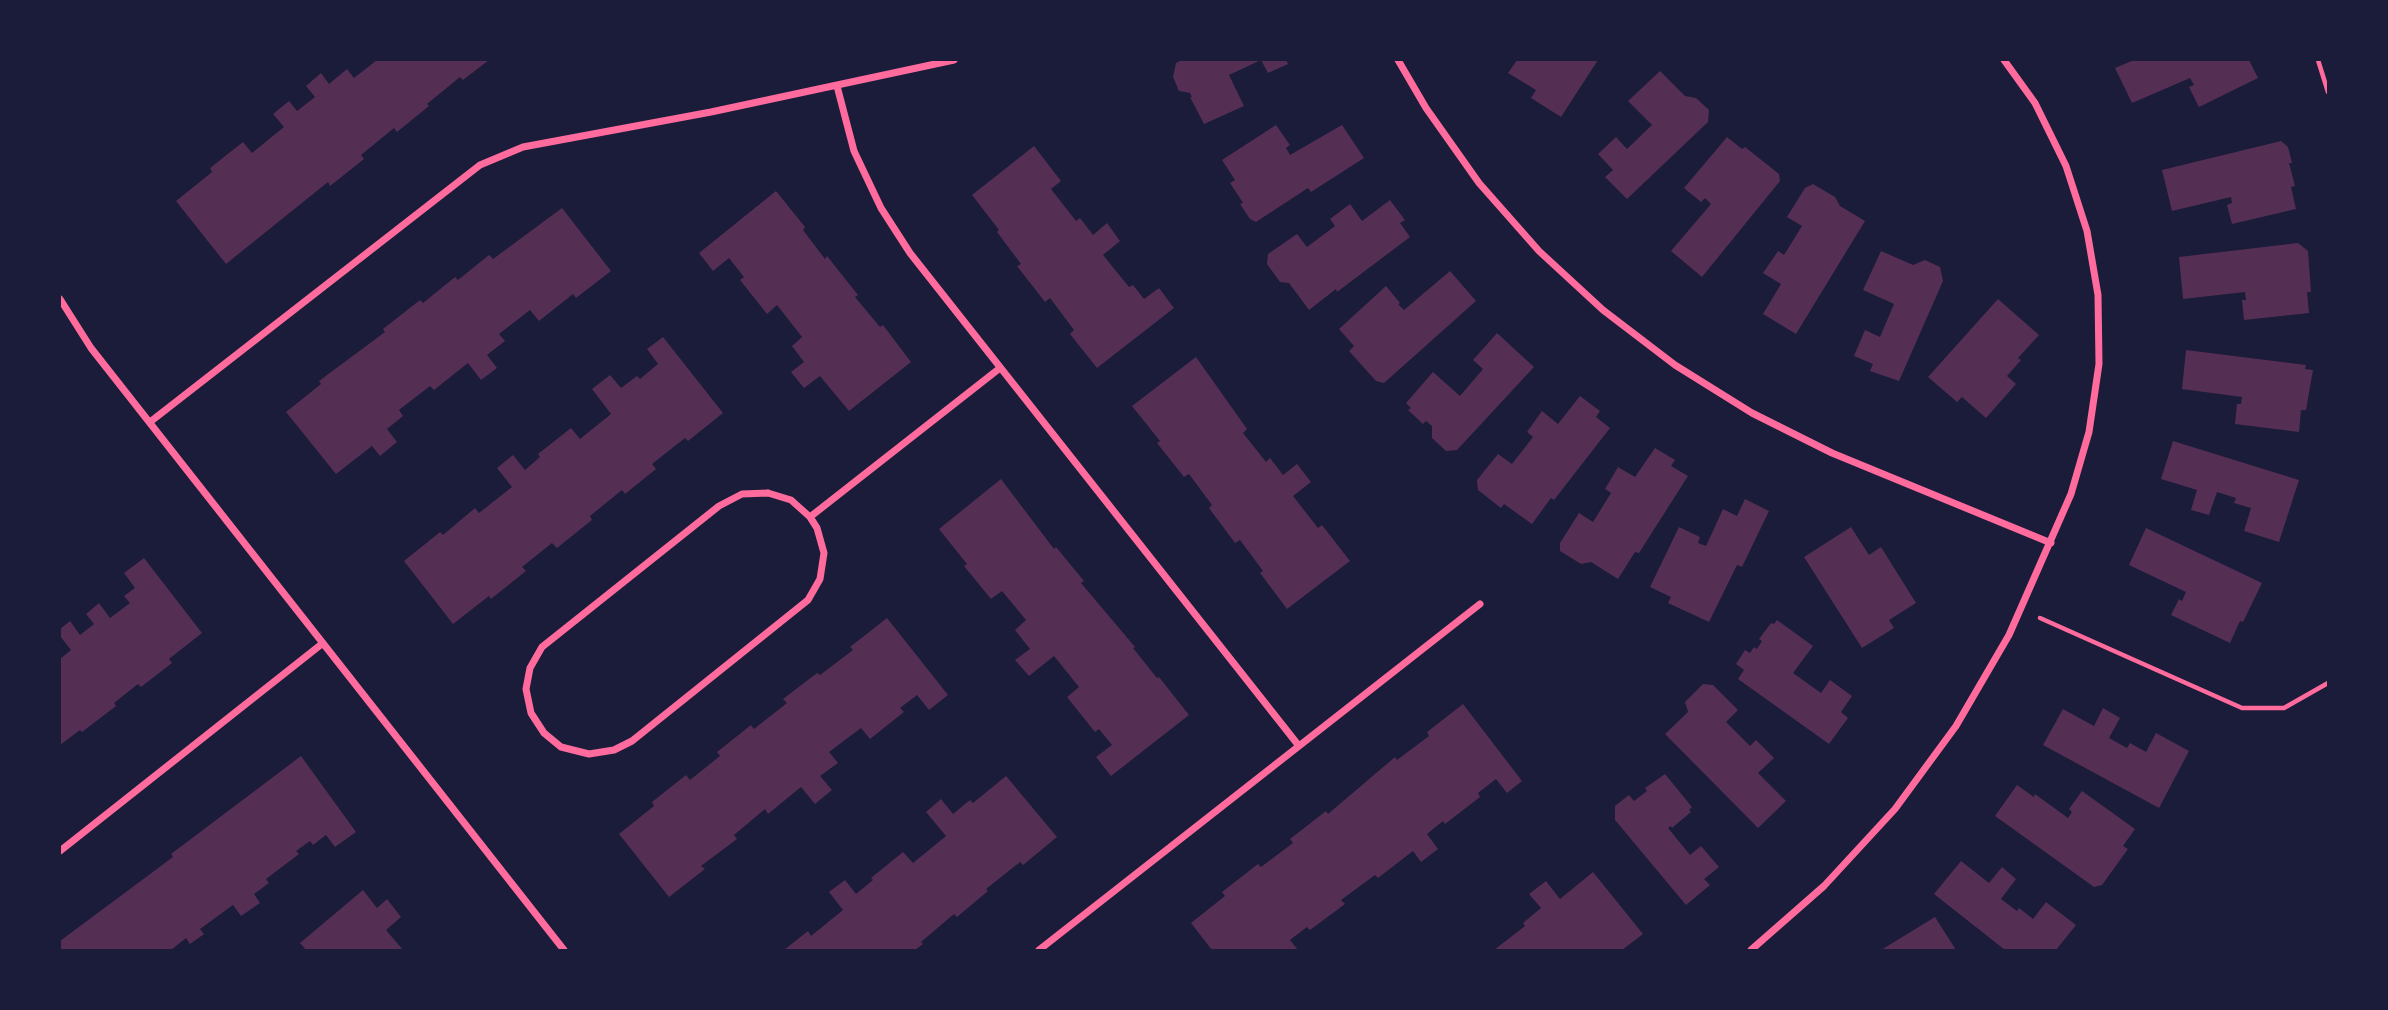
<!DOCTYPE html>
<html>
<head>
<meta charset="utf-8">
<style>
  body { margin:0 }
  #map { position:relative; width:2388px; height:1010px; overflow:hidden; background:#1b1b3a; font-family:"Space Grotesk",sans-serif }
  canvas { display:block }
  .frame { position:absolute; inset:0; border:61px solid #1b1b3a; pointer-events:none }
</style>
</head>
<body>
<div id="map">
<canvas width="2388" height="1010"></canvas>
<div class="frame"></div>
</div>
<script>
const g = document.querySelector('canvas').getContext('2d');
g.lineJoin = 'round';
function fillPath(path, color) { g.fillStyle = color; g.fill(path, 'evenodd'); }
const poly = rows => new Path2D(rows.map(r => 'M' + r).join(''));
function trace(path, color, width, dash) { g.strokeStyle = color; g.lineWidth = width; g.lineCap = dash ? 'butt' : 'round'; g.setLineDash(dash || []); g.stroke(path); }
fillPath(poly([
  [377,60,489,60,463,80,460,77,427,104,429,106,397,132,394,128,361,155,364,159,330,186,328,182,226,264,176,201,212,172,210,168,243,142,252,153,284,127,273,114,289,101,297,111,315,97,306,86,321,73,329,84,347,69,354,78],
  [1182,60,1286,60,1288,64,1268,73,1261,60,1229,75,1244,106,1204,124,1190,97,1192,97,1190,93,1179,91,1173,77,1176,63],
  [1517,60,1598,60,1561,117,1531,98,1536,90,1508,73],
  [2134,60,2249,60,2258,78,2199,107,2189,87,2194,85,2190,78,2132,103,2115,68],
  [1660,71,1685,96,1696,98,1709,110,1708,122,1627,199,1605,177,1613,170,1598,154,1616,137,1627,149,1652,125,1628,101],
  [1276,125,1290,145,1286,148,1290,155,1342,125,1364,158,1311,192,1308,188,1256,222,1250,219,1240,204,1243,203,1230,183,1235,180,1222,160],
  [1727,137,1742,149,1745,147,1779,174,1780,181,1702,277,1671,251,1711,204,1705,198,1701,202,1684,188],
  [2281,141,2288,147,2292,163,2289,163,2295,186,2291,187,2296,209,2232,224,2227,205,2232,203,2231,197,2172,211,2162,170],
  [1034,146,1061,181,1051,189,1076,221,1080,218,1093,235,1107,223,1120,241,1103,255,1129,287,1133,285,1144,299,1159,288,1174,308,1097,368,1070,334,1074,330,1050,298,1045,302,1017,266,1021,264,997,232,999,230,972,195],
  [1813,184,1835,197,1840,206,1865,221,1796,334,1763,314,1781,284,1763,273,1778,251,1784,255,1802,226,1787,217,1805,188],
  [776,191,805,227,803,230,825,259,827,256,858,295,855,297,880,327,883,325,911,362,849,411,820,376,804,388,791,372,804,362,792,346,802,337,777,305,767,314,740,280,744,277,729,258,713,271,699,253],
  [1390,200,1405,220,1400,223,1410,237,1337,292,1336,289,1309,310,1289,283,1280,282,1267,264,1268,254,1297,234,1307,247,1335,226,1330,219,1350,204,1362,221],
  [562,208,611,271,576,298,573,294,539,321,530,310,499,334,505,341,487,355,497,368,481,380,468,363,434,390,430,386,399,410,403,416,387,429,397,442,380,456,372,446,336,474,286,412,321,384,319,381,385,332,383,329,420,300,423,303,455,277,458,280,489,255,493,259],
  [2298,243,2308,251,2311,292,2307,292,2309,313,2244,320,2242,300,2246,300,2245,292,2183,299,2179,257],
  [1881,251,1913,265,1925,260,1940,267,1943,281,1899,381,1870,371,1873,364,1854,356,1865,330,1880,337,1894,304,1863,290],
  [1450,271,1476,301,1384,383,1376,381,1349,351,1354,346,1339,329,1386,286,1400,303,1398,304,1404,310],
  [1998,299,2039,335,2018,358,2021,360,2007,376,2016,384,1986,418,1962,397,1957,402,1928,377],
  [1497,333,1534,367,1457,450,1446,451,1432,438,1432,426,1426,421,1423,424,1408,410,1411,408,1406,403,1433,372,1460,396,1483,369,1473,360],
  [663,337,723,413,688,441,685,438,652,464,656,469,625,494,622,490,590,516,592,520,557,548,552,543,522,567,526,571,491,599,489,596,453,624,404,561,440,532,443,535,475,508,479,513,512,487,497,468,513,455,525,470,540,457,538,454,571,428,580,439,611,414,592,389,610,375,621,388,637,376,640,379,658,364,647,349],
  [2186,350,2306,365,2305,369,2313,370,2306,410,2301,410,2299,432,2235,424,2237,404,2241,404,2242,397,2182,389],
  [1196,357,1247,429,1243,433,1266,462,1270,458,1283,475,1297,464,1311,482,1293,496,1318,528,1322,525,1350,561,1287,609,1260,573,1263,571,1240,540,1235,543,1209,508,1212,505,1189,474,1184,477,1157,443,1160,441,1132,406],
  [1580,396,1600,411,1596,417,1610,428,1554,500,1551,498,1532,524,1504,504,1501,508,1478,490,1477,480,1498,454,1512,464,1533,437,1527,432,1542,411,1558,424],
  [2173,441,2299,480,2279,542,2244,531,2251,508,2234,503,2236,498,2217,492,2209,515,2191,510,2197,490,2161,479],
  [1655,448,1675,460,1671,466,1688,476,1639,553,1635,552,1618,579,1591,562,1581,564,1560,551,1560,543,1579,513,1593,522,1611,493,1605,489,1618,467,1635,477],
  [1001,479,1054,549,1056,547,1084,581,1081,583,1135,647,1133,648,1157,678,1159,677,1189,715,1111,776,1096,757,1112,745,1099,729,1095,732,1067,697,1079,687,1054,656,1029,676,1015,660,1030,649,1015,630,1026,620,1002,591,991,599,964,566,967,564,939,529],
  [1745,499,1769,511,1742,567,1737,565,1709,622,1668,603,1671,597,1650,587,1679,527,1700,537,1698,543,1706,546,1723,509,1737,516],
  [1851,527,1869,555,1881,547,1916,603,1889,620,1894,628,1862,648,1804,557],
  [2146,528,2262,583,2243,622,2240,621,2230,643,2171,615,2179,599,2182,601,2186,592,2129,565],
  [144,558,202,633,169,659,172,663,141,687,138,684,114,703,116,706,82,732,80,730,60,745,60,659,71,650,60,636,60,629,70,621,80,635,94,624,86,614,99,603,110,618,130,603,124,596,135,588,124,573],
  [887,618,948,695,929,710,917,695,900,708,904,712,870,739,861,728,829,752,838,763,820,776,832,790,815,804,801,787,768,814,765,809,734,835,737,839,701,866,705,869,669,897,619,834,654,806,652,802,686,775,690,780,720,756,717,752,751,725,754,729,787,703,783,699,817,673,820,675,853,650,850,647],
  [1777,620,1813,646,1793,673,1821,693,1830,680,1852,696,1841,712,1848,718,1829,744,1738,679,1744,670,1736,664,1745,650,1750,653,1754,647,1757,649,1762,641,1759,639,1771,623,1774,624],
  [1703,684,1713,685,1738,710,1726,722,1750,746,1756,740,1774,758,1758,773,1786,801,1758,828,1665,734,1688,712,1685,702],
  [1463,704,1522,781,1507,793,1496,779,1478,793,1480,797,1445,824,1443,821,1427,834,1438,849,1421,862,1413,851,1378,878,1375,875,1341,900,1345,904,1310,930,1307,927,1290,940,1298,950,1212,950,1191,923,1225,896,1222,892,1258,864,1261,867,1293,843,1290,839,1326,811,1328,814,1395,757,1397,760,1429,736,1427,732],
  [2103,708,2120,718,2109,738,2127,748,2130,743,2146,752,2156,733,2189,751,2159,808,2043,745,2063,709,2094,726],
  [301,756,356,832,335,847,326,835,313,845,310,841,296,851,299,854,266,879,269,883,254,894,260,903,241,916,233,905,200,929,204,934,190,944,186,938,171,950,60,950,60,941,173,857,171,854],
  [1665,774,1692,807,1689,810,1691,812,1672,828,1671,826,1668,828,1690,855,1701,846,1719,867,1704,879,1710,885,1686,905,1615,820,1615,806,1629,795,1634,801,1647,791,1645,788],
  [1006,776,1057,837,1023,865,1020,862,986,889,988,891,957,917,954,914,921,942,923,944,915,950,784,950,808,931,811,936,843,910,829,892,845,880,856,894,873,880,871,878,903,852,913,863,946,836,926,812,941,799,953,814,970,800,973,803],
  [2017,785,2034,797,2035,794,2068,818,2072,812,2069,809,2082,791,2135,829,2123,846,2128,849,2102,885,2094,887,1995,816],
  [1961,861,1989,883,2002,867,2016,879,2001,899,2017,911,2019,908,2033,919,2046,902,2076,925,2056,950,2005,950,1934,894],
  [1593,872,1643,934,1622,950,1494,950,1525,926,1523,923,1541,908,1529,894,1546,881,1560,899],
  [363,890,377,908,387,899,401,917,386,930,403,950,306,950,300,943],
  [1935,917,1956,950,1881,950]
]), '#542f53');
trace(poly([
  [2318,60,2328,92],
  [2040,618,2242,708,2284,708,2328,683]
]), '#ff6b9d', 4.5);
trace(poly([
  [1398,60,1426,108,1479,183,1539,251,1603,310,1675,365,1752,413,1832,453,2051,543],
  [837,86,854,151,881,208,910,253,1299,746],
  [60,299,91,348,564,950],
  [150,422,480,165,523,147,711,112,954,60],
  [768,493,791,500,810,517,817,528,824,553,820,579,808,600,632,741,614,750,589,754,561,747,544,733,531,713,526,689,530,668,542,647,719,506,742,494,768,493],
  [810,517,1000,368],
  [60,851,323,643],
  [1039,950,1480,604],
  [1751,950,1824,886,1895,809,1956,726,2009,635,2071,494,2089,432,2099,364,2098,295,2087,231,2066,166,2035,103,2004,60]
]), '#ff6b9d', 7);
</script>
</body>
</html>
